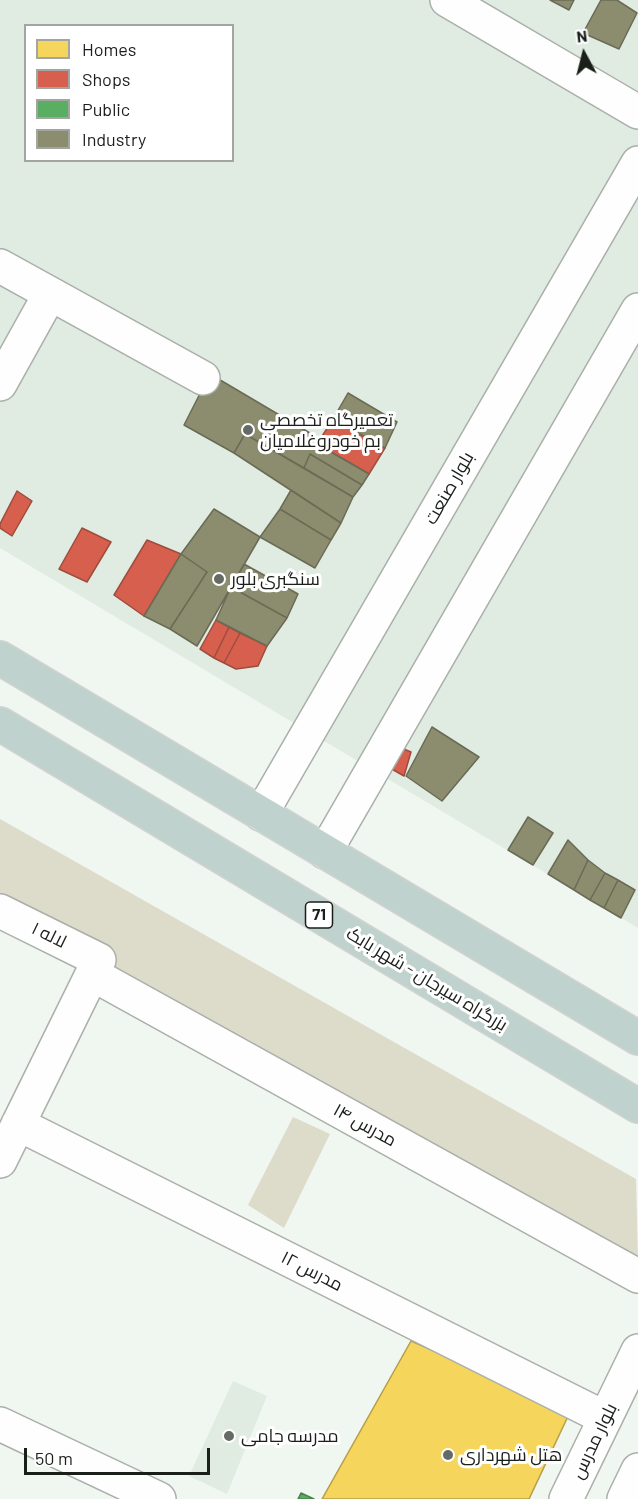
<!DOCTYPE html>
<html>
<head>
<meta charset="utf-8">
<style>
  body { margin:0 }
  #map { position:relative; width:638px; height:1499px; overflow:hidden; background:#f0f6f0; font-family:Barlow,sans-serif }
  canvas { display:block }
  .legend { position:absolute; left:24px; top:24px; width:210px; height:138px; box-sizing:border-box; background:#fff; border:2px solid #a3a5a3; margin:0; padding:8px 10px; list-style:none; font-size:18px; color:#1a1f1a }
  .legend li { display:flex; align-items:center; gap:12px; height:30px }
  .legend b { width:30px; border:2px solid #a3a5a3 }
  .north { position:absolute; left:554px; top:24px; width:60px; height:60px; -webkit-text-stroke:4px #fff; paint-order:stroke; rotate:353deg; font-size:16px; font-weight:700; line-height:24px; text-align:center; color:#1a1f1a }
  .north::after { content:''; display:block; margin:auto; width:21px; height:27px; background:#1a1f1a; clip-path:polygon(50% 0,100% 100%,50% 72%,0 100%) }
  .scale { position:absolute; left:24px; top:1448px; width:186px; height:27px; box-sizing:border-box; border:3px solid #1a1f1a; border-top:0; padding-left:8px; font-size:18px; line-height:21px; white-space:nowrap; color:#1a1f1a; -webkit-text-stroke:4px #fff; paint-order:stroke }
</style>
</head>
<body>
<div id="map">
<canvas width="638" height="1499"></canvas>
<ul class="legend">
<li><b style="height:16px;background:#f6d55c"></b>Homes</li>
<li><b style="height:16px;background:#d6604d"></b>Shops</li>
<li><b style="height:16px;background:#5aae61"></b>Public</li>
<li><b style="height:16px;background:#8c8c6e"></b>Industry</li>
</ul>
<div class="north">N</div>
<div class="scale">50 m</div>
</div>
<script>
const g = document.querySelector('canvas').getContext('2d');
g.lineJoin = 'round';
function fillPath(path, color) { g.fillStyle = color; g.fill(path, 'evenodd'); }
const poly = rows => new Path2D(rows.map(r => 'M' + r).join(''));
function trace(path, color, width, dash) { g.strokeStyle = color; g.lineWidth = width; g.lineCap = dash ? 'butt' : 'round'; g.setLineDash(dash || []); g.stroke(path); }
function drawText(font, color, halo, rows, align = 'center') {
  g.font = font + ' Barlow,Cairo,sans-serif'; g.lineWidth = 6; g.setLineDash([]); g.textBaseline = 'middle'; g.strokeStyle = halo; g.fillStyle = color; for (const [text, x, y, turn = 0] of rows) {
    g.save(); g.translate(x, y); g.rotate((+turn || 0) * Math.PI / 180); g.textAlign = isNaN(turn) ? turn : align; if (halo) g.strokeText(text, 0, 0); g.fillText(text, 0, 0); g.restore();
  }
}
fillPath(poly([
  [0,0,638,0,638,928,0,548],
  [26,26,232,26,232,160,26,160],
  [233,1381,267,1396,227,1494,189,1476]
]), '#e0ece1');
fillPath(poly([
  [0,819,636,1179,638,1259,0,916],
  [293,1117,330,1134,284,1228,248,1205]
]), '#dddccb');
const homes = poly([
  [411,1341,571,1410,529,1499,322,1499,411,1341]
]);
fillPath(homes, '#f6d55c');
trace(homes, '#b49e48', 1.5);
const shops = poly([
  [333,419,385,448,369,474,317,444,333,419],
  [17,491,32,501,12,536,0,528,0,524,17,491],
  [82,528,111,542,87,582,59,569,82,528],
  [147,540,181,554,144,616,114,595,147,540],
  [216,620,229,627,214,658,200,649,216,620],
  [229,627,240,633,224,663,214,658,229,627],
  [240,633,267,646,258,666,236,669,224,663,240,633],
  [394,745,411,752,404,776,383,764,394,745]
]);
fillPath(shops, '#d6604d');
trace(shops, '#9e4c3e', 1.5);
const public = poly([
  [301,1493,314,1499,298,1499,301,1493]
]);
fillPath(public, '#5aae61');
trace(public, '#47834c', 1.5);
const industry = poly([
  [550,0,574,0,569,10,550,0],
  [601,0,617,0,637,13,619,49,583,33,601,0],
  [210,374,320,439,317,444,369,474,362,485,310,454,304,468,245,434,234,453,184,425,210,374],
  [348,393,397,422,385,448,333,419,348,393],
  [245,434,353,497,341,523,234,453,245,434],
  [310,454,362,485,353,497,304,468,310,454],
  [291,490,341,523,331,540,280,509,291,490],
  [214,509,260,537,197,646,170,629,207,572,181,554,214,509],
  [280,509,331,540,315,568,260,537,280,509],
  [181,554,207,572,170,629,144,616,181,554],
  [244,564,298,594,287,618,231,587,244,564],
  [231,587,287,618,267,646,216,620,231,587],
  [432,727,479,757,442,801,406,776,432,727],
  [528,817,553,833,533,865,508,850,528,817],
  [568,840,588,860,574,890,548,874,568,840],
  [588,860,605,873,590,900,574,890,588,860],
  [605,873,618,880,604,908,590,900,605,873],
  [618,880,635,890,621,918,604,908,618,880]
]);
fillPath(industry, '#8c8c6e');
trace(industry, '#6a6b55', 1.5);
const minor = poly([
  [447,0,638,112],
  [0,266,203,378],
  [0,384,50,294],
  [261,814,638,163],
  [325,852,638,310],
  [0,911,99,960,0,1161],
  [92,974,638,1276],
  [18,1124,605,1418],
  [0,1424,159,1499],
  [566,1499,638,1351],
  [624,1499,638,1470]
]);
const highway = poly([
  [0,658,638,1038],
  [0,724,638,1106]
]);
trace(minor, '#aaafaa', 36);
trace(highway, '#d0d3d0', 36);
trace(minor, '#fdfefd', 33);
trace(highway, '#c0d2ce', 33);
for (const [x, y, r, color] of [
  [248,430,6,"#656a65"],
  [219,579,6,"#656a65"],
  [229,1436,6,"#656a65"],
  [448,1455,6,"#656a65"]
]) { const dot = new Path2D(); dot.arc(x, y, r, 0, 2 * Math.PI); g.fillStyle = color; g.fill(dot); trace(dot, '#fff', 2); }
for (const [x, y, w] of [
  [319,915,27]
]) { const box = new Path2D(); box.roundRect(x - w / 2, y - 13, w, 26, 4.5); g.fillStyle = '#fff'; g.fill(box); trace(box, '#1a1f1a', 1.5); }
drawText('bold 16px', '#1a1f1a', null, [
  ["71",319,915]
]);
drawText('18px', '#1a1f1a', '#fff', [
  ["تعمیرگاه تخصصی",260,420],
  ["بم خودروغلامیان",260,441],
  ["سنگبری بلور",231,579],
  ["مدرسه جامی",241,1436],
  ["هتل شهرداری",460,1455]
], 'left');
drawText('18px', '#1a1f1a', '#fff', [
  ["بلوار صنعت",449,488,-60],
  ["لاله ۱",49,935,26],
  ["بزرگراه سیرجان - شهر بابک",427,979,31],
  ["مدرس ۱۴",365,1125,29],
  ["مدرس ۱۲",312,1271,27],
  ["بلوار مدرس",594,1441,-64]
]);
</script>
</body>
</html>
